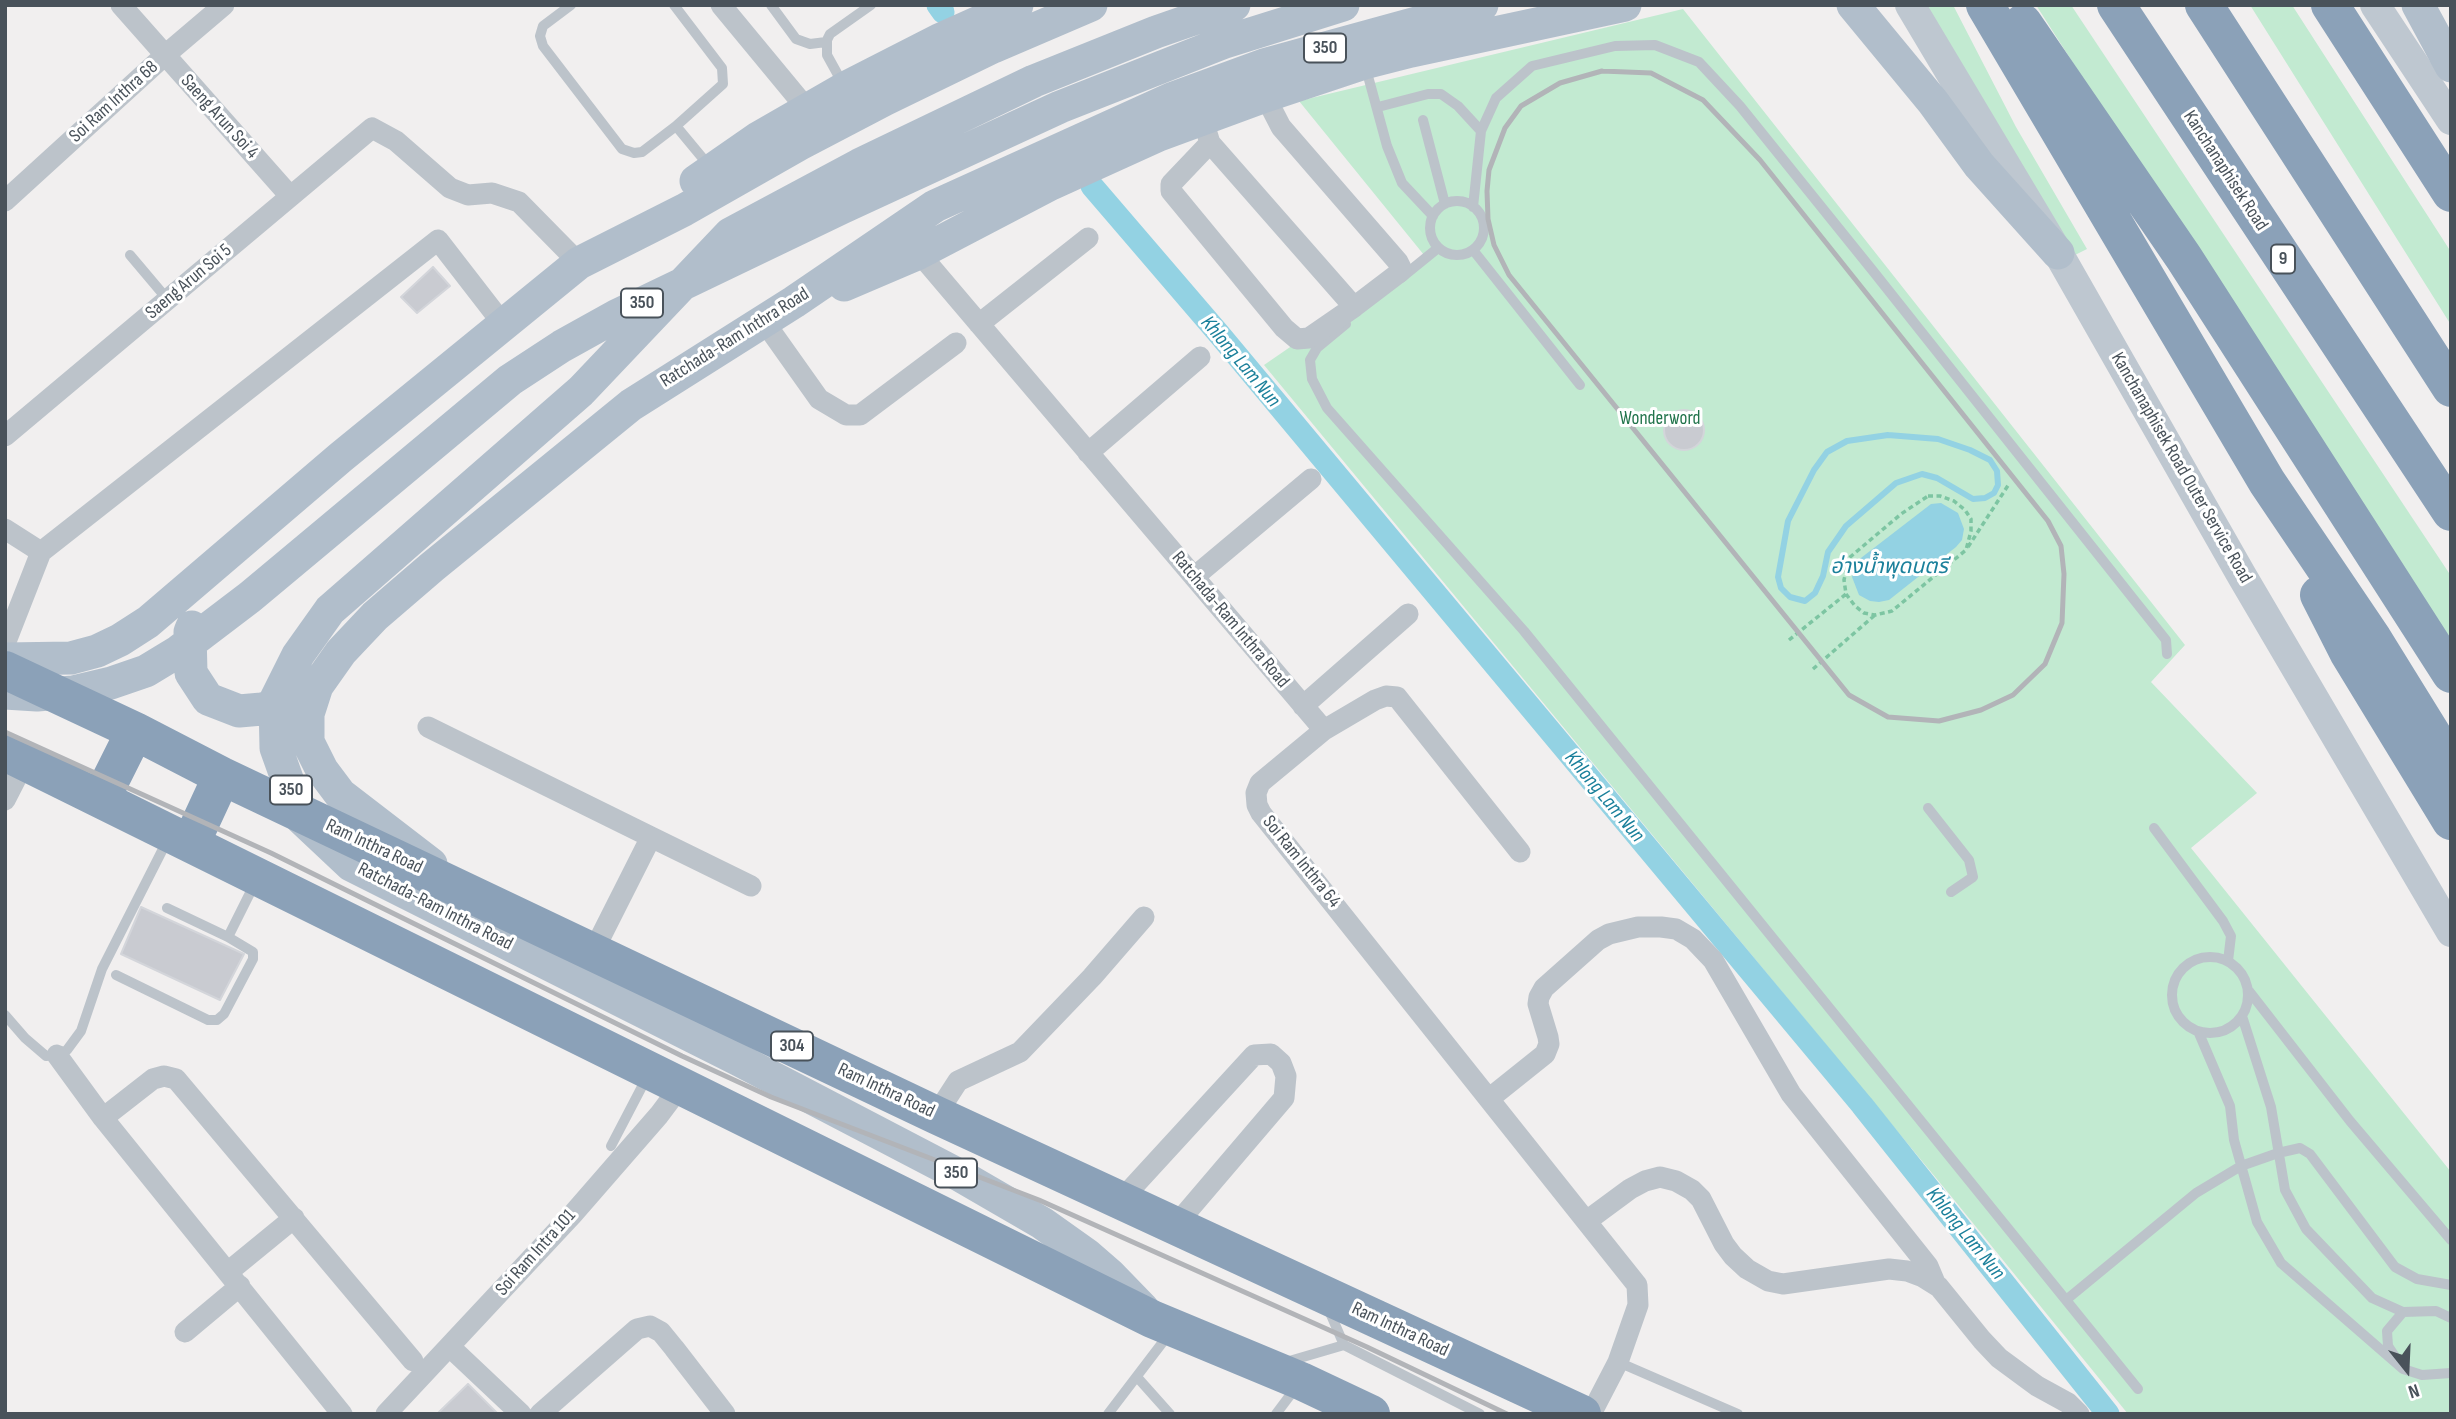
<!DOCTYPE html>
<html>
<head>
<meta charset="utf-8">
<style>
  body { margin:0 }
  #map { position:relative; width:2456px; height:1419px; overflow:hidden; background:#f1efef; font-family:"Sofia Sans Condensed",sans-serif }
  canvas { display:block }
  .frame { position:absolute; inset:0; border:7px solid #49525a; pointer-events:none }
  .north { position:absolute; left:2372px; top:1335px; width:70px; height:70px; -webkit-text-stroke:5px #fff; paint-order:stroke; rotate:162deg; font-size:19px; font-weight:700; line-height:28px; text-align:center; color:#49525a }
  .north::after { content:''; display:block; margin:auto; width:24px; height:32px; background:#49525a; clip-path:polygon(50% 0,100% 100%,50% 72%,0 100%) }
</style>
</head>
<body>
<div id="map">
<canvas width="2456" height="1419"></canvas>
<div class="frame"></div>
<div class="north">N</div>
</div>
<script>
const g = document.querySelector('canvas').getContext('2d');
g.lineJoin = 'round';
function fillPath(path, color) { g.fillStyle = color; g.fill(path, 'evenodd'); }
const poly = rows => new Path2D(rows.map(r => 'M' + r).join(''));
function trace(path, color, width, dash) { g.strokeStyle = color; g.lineWidth = width; g.lineCap = dash ? 'butt' : 'round'; g.setLineDash(dash || []); g.stroke(path); }
function drawText(font, color, halo, rows, align = 'center') {
  g.font = font + ' "Sofia Sans Condensed","Noto Sans Thai",sans-serif'; g.lineWidth = 6; g.setLineDash([]); g.textBaseline = 'middle'; g.strokeStyle = halo; g.fillStyle = color; for (const [text, x, y, turn = 0] of rows) {
    g.save(); g.translate(x, y); g.rotate((+turn || 0) * Math.PI / 180); g.textAlign = isNaN(turn) ? turn : align; if (halo) g.strokeText(text, 0, 0); g.fillText(text, 0, 0); g.restore();
  }
}
fillPath(poly([
  [1925,5,1953,5,2016,127,2087,249,2071,257],
  [2036,5,2071,5,2451,576,2451,654],
  [2250,5,2292,5,2451,252,2451,325],
  [1683,9,2185,645,2151,682,2257,793,2191,848,2451,1172,2451,1414,2128,1414,1955,1201,1264,365,1424,255,1299,101]
]), '#c2ead1');
fillPath(poly([
  [1941,503,1958,513,1964,529,1962,540,1956,547,1889,600,1879,602,1870,601,1859,595,1852,577,1857,561,1931,504]
]), '#93d2e3');
trace(poly([
  [1888,435,1938,439,1970,450,1990,460,1997,471,1998,485,1994,493,1985,498,1973,499,1937,478,1922,474,1896,483,1846,526,1828,552,1823,576,1815,593,1805,601,1790,597,1781,588,1778,577,1788,521,1814,470,1827,452,1847,441,1888,435]
]), '#93d2e3', 6);
trace(poly([
  [938,5,943,12],
  [1092,186,1219,334,1862,1105,2108,1414]
]), '#93d2e3', 23);
const building = poly([
  [433,267,450,286,417,313,401,297,433,267],
  '1664 430a20 20 0 1 1 40 0a20 20 0 1 1-40 0Z',
  [141,907,244,954,220,1000,121,954,141,907],
  [468,1384,498,1414,437,1414,468,1384]
]);
fillPath(building, '#c9cbd1');
trace(building, '#d3d5da', 2);
trace(poly([
  [1928,496,1940,496,1954,501,1965,510,1971,519,1971,531,1966,550,1892,611,1875,615,1864,613,1855,606,1846,594,1844,580,1849,558,1901,514,1928,496],
  [1968,547,2009,484],
  [1789,640,1846,594],
  [1813,669,1875,615]
]), '#7dc5a2', 3.5, [5, 3.5]);
trace(poly([
  [571,5,543,26,540,36,543,46,622,149,634,153,642,152,676,126,723,84,722,68,674,5],
  [771,5,796,39,810,44,826,42],
  [1365,65,1387,146,1402,183,1433,216],
  [843,84,827,55,827,40,830,34,871,5],
  [1378,107,1428,94,1441,94,1458,106,1481,131],
  [1423,120,1445,204],
  [676,126,710,167],
  '1430 228a27 27 0 1 1 54 0a27 27 0 1 1-54 0Z',
  [1473,207,1481,131,1496,98,1532,66,1615,46,1655,45,1699,62,1740,106,1873,271,2166,640,2167,654],
  [1473,250,1580,385],
  [130,255,168,300],
  [1401,278,1438,248],
  [1346,324,1317,348,1310,360,1312,379,1327,408,1524,631,2138,1389],
  [1928,808,1969,860,1973,877,1951,892],
  [2154,828,2223,921,2231,936,2228,961],
  [167,908,228,937,255,883],
  '2172 995a38 38 0 1 1 76 0a38 38 0 1 1-76 0Z',
  [116,975,208,1020,217,1020,224,1014,253,959,253,952,228,937],
  [2249,991,2350,1121,2451,1240],
  [5,1015,25,1038,46,1056,57,1055,67,1050,81,1031,102,969,168,839],
  [2242,1016,2271,1107,2285,1190,2306,1229,2372,1298,2403,1312,2436,1311,2451,1318],
  [2198,1031,2230,1106,2234,1140,2257,1222,2281,1263,2403,1369,2422,1375,2451,1373],
  [611,1146,647,1077],
  [2066,1300,2196,1193,2241,1166,2278,1153,2300,1148,2310,1154,2395,1267,2417,1279,2451,1285],
  [1328,1308,1344,1345,1480,1414],
  [2394,1355,2388,1346,2387,1331,2403,1312],
  [1286,1362,1344,1345],
  [1618,1362,1738,1414],
  [1137,1377,1170,1414],
  [1108,1414,1169,1334],
  [1276,1414,1297,1386]
]), '#bcc3ca', 10);
trace(poly([
  [121,5,290,196],
  [721,5,807,109],
  [1203,120,1210,143,1171,184,1171,191,1284,328,1297,339,1309,338,1354,307,1400,272,1401,268,1398,262,1281,127,1265,96],
  [1210,143,1354,307],
  [5,201,164,56,224,5],
  [919,253,1324,730],
  [763,320,819,399,846,415,860,415,956,343],
  [979,324,1088,238],
  [5,436,372,128,396,141,450,188,468,195,492,193,519,202,579,263],
  [1088,453,1200,357],
  [5,529,41,552],
  [1194,577,1311,479],
  [5,644,41,552,438,240,503,324],
  [1303,706,1408,614],
  [428,727,651,837,593,952],
  [5,800,25,761],
  [651,837,751,886],
  [1520,852,1397,697,1386,696,1375,700,1324,730,1260,783,1256,793,1257,805,1261,813,1637,1285,1638,1305,1618,1362,1591,1414],
  [57,1055,103,1118,342,1414],
  [1490,1098,1545,1054,1549,1044,1548,1037,1538,1004,1539,997,1544,988,1598,940,1609,934,1638,927,1661,927,1676,929,1693,939,1713,960,1791,1094,1928,1266,1936,1285],
  [936,1115,958,1081,1020,1052,1092,977,1144,917],
  [103,1118,153,1079,164,1076,176,1079,413,1361],
  [1120,1201,1254,1055,1271,1054,1281,1063,1286,1076,1284,1098,1174,1227],
  [1588,1220,1630,1189,1645,1181,1660,1177,1676,1181,1692,1190,1701,1199,1724,1244,1733,1256,1747,1269,1768,1281,1783,1284,1889,1269,1907,1271,1923,1277,1939,1287,1982,1340,1999,1358,2037,1386,2068,1403,2079,1414],
  [228,1272,294,1218],
  [185,1332,240,1286],
  [450,1347,521,1414],
  [386,1414,572,1215,659,1115,680,1087],
  [540,1414,637,1329,650,1326,661,1332,674,1348,725,1414]
]), '#bcc3ca', 21);
trace(poly([
  [1910,5,2058,253,2242,576,2451,932],
  [2375,5,2451,120]
]), '#bec7d0', 30);
trace(poly([
  [1853,5,1933,102,1979,165,2058,253],
  [2418,5,2451,66],
  [696,181,758,138,845,88,941,39,1017,5],
  [844,285,919,253,1051,184,1159,135,1265,96,1364,63,1411,51,1625,5],
  [192,627,190,632,191,673,208,699,239,711,262,709,285,703,296,697],
  [5,659,71,658,97,651,120,640,148,622,341,457,579,263,684,210,800,144,886,99,993,47,1091,5],
  [5,693,37,695,73,692,111,683,146,671,179,651,250,597,510,380,562,346,616,316,841,208,1060,107,1225,42,1343,5],
  [431,864,340,794,322,770,308,742,308,714,317,686,341,652,375,616,432,567,631,405,794,302,935,206,1171,99,1264,65,1482,5],
  [1143,1309,1110,1275,1087,1255,1042,1223,961,1176,739,1060,351,865,301,818,276,748,275,701,298,655,330,610,581,391,730,234,859,165,1034,81,1156,32,1234,5]
]), '#b1becb', 33);
trace(poly([
  [1985,5,2267,482,2373,639,2451,765],
  [2116,5,2451,512],
  [2204,5,2451,388],
  [2330,5,2451,193],
  [2023,23,2184,258,2451,674],
  [2319,595,2348,652,2451,821],
  [5,670,135,731,222,776,936,1115,1582,1414],
  [5,752,1152,1319,1301,1381,1371,1414],
  [101,799,135,731],
  [191,843,222,776]
]), '#8ba1b8', 38);
trace(poly([
  [1602,71,1651,73,1703,100,1760,160,2048,521,2061,546,2064,574,2062,623,2045,664,2013,695,1981,710,1939,721,1888,717,1849,695,1509,275,1494,245,1488,219,1487,191,1489,170,1505,128,1521,106,1560,83,1602,71],
  [5,732,271,853,682,1056,771,1097,1039,1200,1367,1347,1507,1414]
]), '#b2b4b8', 5);
for (const [x, y, w] of [
  [1325,48,42],
  [2283,259,24],
  [642,303,42],
  [291,790,42],
  [792,1046,42],
  [956,1173,42]
]) { const box = new Path2D(); box.roundRect(x - w / 2, y - 14.5, w, 29, 5); g.fillStyle = '#fff'; g.fill(box); trace(box, '#49525a', 2); }
drawText('bold 18px', '#49525a', null, [
  ["350",1325,48],
  ["9",2283,259],
  ["350",642,303],
  ["350",291,790],
  ["304",792,1046],
  ["350",956,1173]
]);
drawText('19px', '#49525a', '#fff', [
  ["Soi Ram Inthra 68",114,102,-42],
  ["Saeng Arun Soi 4",219,117,48],
  ["Kanchanaphisek Road",2225,171,57],
  ["Saeng Arun Soi 5",189,282,-40],
  ["Ratchada-Ram Inthra Road",735,338,-32],
  ["Kanchanaphisek Road Outer Service Road",2181,468,60],
  ["Ratchada-Ram Inthra Road",1230,620,50],
  ["Ram Inthra Road",374,847,25],
  ["Soi Ram Inthra 64",1301,862,51],
  ["Ratchada-Ram Inthra Road",435,907,27],
  ["Ram Inthra Road",886,1091,25],
  ["Soi Ram Intra 101",536,1253,-48],
  ["Ram Inthra Road",1400,1330,25]
]);
drawText('19px', '#21744b', '#fff', [
  ["Wonderword",1660,419]
]);
drawText('italic 21px', '#1b809b', '#fff', [
  ["Khlong Lam Nun",1240,362,50],
  ["อ่างน้ำพุดนตรี",1889,568],
  ["Khlong Lam Nun",1604,797,50],
  ["Khlong Lam Nun",1965,1234,51]
]);
</script>
</body>
</html>
